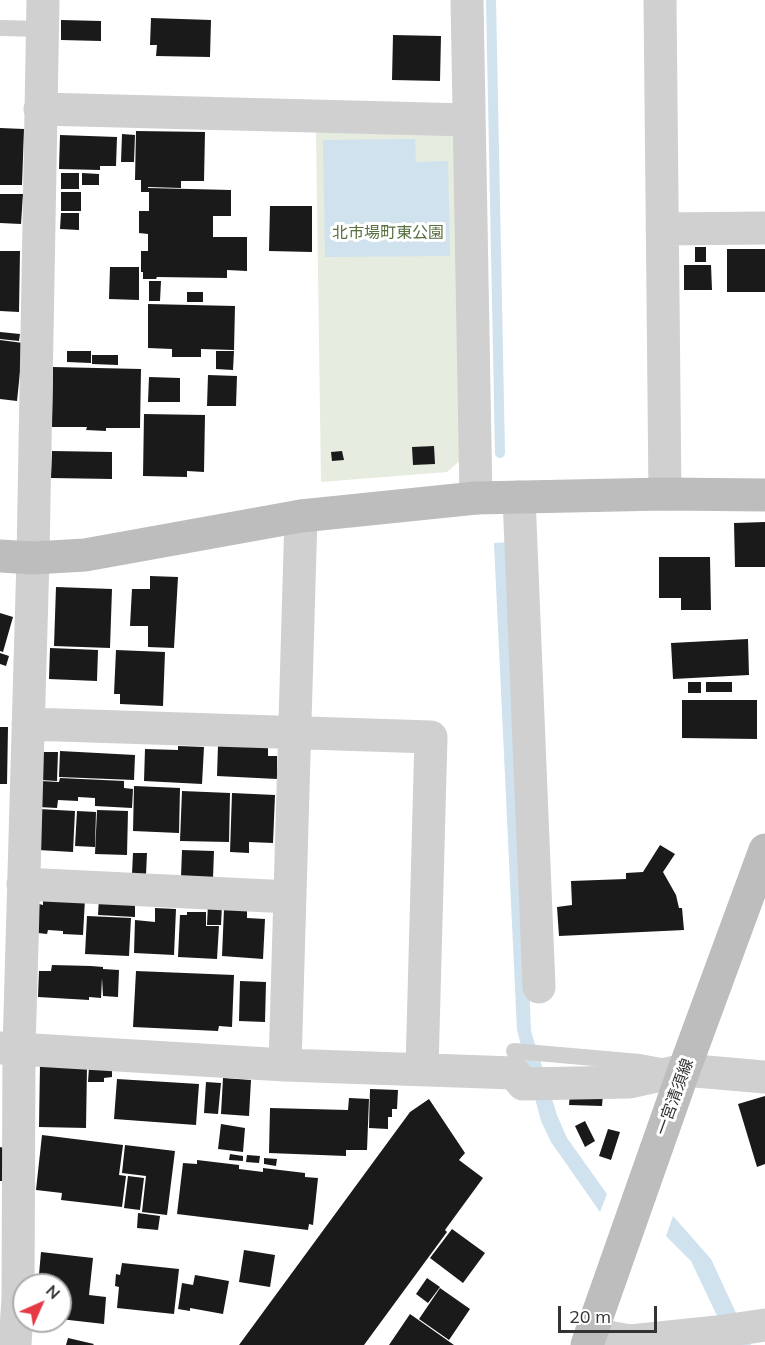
<!DOCTYPE html>
<html>
<head>
<meta charset="utf-8">
<style>
  body { margin:0 }
  #map { position:relative; width:765px; height:1345px; overflow:hidden; background:#fff; font-family:Mulish,sans-serif }
  canvas { display:block }
  .north { position:absolute; left:12px; top:1273px; width:60px; height:60px; box-sizing:border-box; background:#fff; border:2px solid #adadad; border-radius:50%; rotate:45deg; font-size:16px; font-weight:700; line-height:24px; text-align:center; color:#333 }
  .north::after { content:''; display:block; margin:auto; width:21px; height:27px; background:#e63946; clip-path:polygon(50% 0,100% 100%,50% 72%,0 100%) }
  .scale { position:absolute; left:558px; top:1306px; width:99px; height:27px; box-sizing:border-box; border:3px solid #333; border-top:0; padding-left:8px; font-size:18px; line-height:21px; white-space:nowrap; color:#333; -webkit-text-stroke:4px #fff; paint-order:stroke }
</style>
</head>
<body>
<div id="map">
<canvas width="765" height="1345"></canvas>
<div class="north">N</div>
<div class="scale">20 m</div>
</div>
<script>
const g = document.querySelector('canvas').getContext('2d');
g.lineJoin = 'round';
function fillPath(path, color) { g.fillStyle = color; g.fill(path, 'evenodd'); }
const poly = rows => new Path2D(rows.map(r => 'M' + r).join(''));
function trace(path, color, width, dash) { g.strokeStyle = color; g.lineWidth = width; g.lineCap = dash ? 'butt' : 'round'; g.setLineDash(dash || []); g.stroke(path); }
function drawText(font, color, halo, rows, align = 'center') {
  g.font = font + ' Mulish,"Noto Sans JP",sans-serif'; g.lineWidth = 6; g.setLineDash([]); g.textBaseline = 'middle'; g.strokeStyle = halo; g.fillStyle = color; for (const [text, x, y, turn = 0] of rows) {
    g.save(); g.translate(x, y); g.rotate((+turn || 0) * Math.PI / 180); g.textAlign = isNaN(turn) ? turn : align; if (halo) g.strokeText(text, 0, 0); g.fillText(text, 0, 0); g.restore();
  }
}
fillPath(poly([
  [316,131,448,131,458,143,461,460,447,472,321,482]
]), '#e6ecdf');
fillPath(poly([
  [415,139,416,162,448,161,450,256,325,257,323,140],
  [511,542,531,1031,557,1115,567,1138,607,1194,600,1212,551,1142,541,1121,517,1030,494,543],
  [673,1216,711,1259,751,1345,731,1345,691,1261,666,1236]
]), '#cfe2ee');
trace(poly([
  [491,0,500,453]
]), '#cfe2ee', 10);
fillPath(poly([
  [151,18,211,20,210,57,156,56,157,45,150,45],
  [61,20,101,21,101,41,61,40],
  [393,35,441,36,440,81,392,80],
  [0,128,24,129,22,185,0,185],
  [136,131,205,132,204,181,181,181,181,188,148,187,148,188,231,190,231,216,213,216,213,237,247,237,247,271,227,270,227,278,157,277,156,279,143,279,143,272,141,272,141,251,148,251,148,234,139,233,139,211,149,211,149,192,141,192,141,180,135,180],
  [122,134,135,135,134,162,121,162],
  [60,135,117,137,116,166,100,166,100,170,59,169],
  [61,173,79,173,79,189,61,189],
  [82,173,99,174,99,185,82,185],
  [61,192,81,192,81,211,61,211],
  [0,194,23,194,21,224,0,223],
  [270,206,312,206,312,252,269,251],
  [61,213,79,213,79,230,60,229],
  [695,247,706,247,706,262,695,262],
  [727,249,765,249,765,292,727,292],
  [0,251,20,251,19,312,0,311],
  [684,265,711,265,712,290,684,290],
  [110,267,139,267,139,300,109,299],
  [149,281,161,281,160,301,149,301],
  [187,292,203,292,203,302,187,302],
  [148,304,235,306,234,350,201,349,201,357,172,357,172,349,148,348],
  [0,332,20,334,19,341,0,339],
  [0,340,23,343,17,401,0,399],
  [67,351,91,351,91,363,67,362],
  [216,351,234,351,233,370,216,369],
  [92,355,118,355,118,365,92,364],
  [53,367,141,369,140,428,106,428,106,431,86,430,87,427,52,427],
  [208,375,237,376,236,406,207,406],
  [149,377,180,378,180,402,148,402],
  [144,414,205,415,204,472,187,471,187,477,143,476],
  [434,446,435,464,413,465,412,447],
  [52,451,112,452,112,479,51,478],
  [342,451,344,460,332,461,331,452],
  [765,522,765,567,735,567,734,523],
  [659,557,710,557,711,610,681,610,681,598,659,598],
  [150,576,178,577,174,648,148,647,148,626,130,626,132,589,150,589],
  [56,587,112,589,110,648,54,646],
  [0,613,13,617,3,652,0,651],
  [748,639,749,675,673,679,671,643],
  [50,648,98,650,97,681,49,679],
  [116,650,165,652,163,706,120,704,120,694,114,694],
  [0,653,9,656,6,666,0,664],
  [688,682,701,682,701,693,688,693],
  [706,682,732,682,732,692,706,692],
  [682,700,757,700,757,739,682,738],
  [0,727,8,727,7,784,0,784],
  [218,745,268,747,268,756,277,756,277,779,217,776],
  [178,746,204,747,202,784,144,781,145,749,178,750],
  [60,751,135,755,134,780,59,777],
  [42,752,58,752,57,781,41,780],
  [60,778,124,781,124,788,133,789,132,808,95,806,95,798,78,797,78,801,58,800,57,808,39,807,41,781,59,782],
  [134,786,180,788,179,833,133,831],
  [182,791,230,793,229,842,180,841],
  [232,793,275,795,273,843,249,842,249,853,230,852],
  [39,809,75,811,73,852,38,850],
  [97,810,128,811,127,855,95,854],
  [77,811,96,812,95,847,75,846],
  [660,845,675,854,663,872,676,895,679,908,682,908,684,930,559,936,557,907,572,905,571,881,626,879,626,873,643,872],
  [182,850,214,851,213,878,181,877],
  [133,853,147,853,146,875,132,874],
  [99,897,135,898,135,917,98,915],
  [43,898,85,899,83,935,63,934,63,931,48,930,47,934,38,933,39,904,43,905],
  [208,904,222,905,221,925,207,925],
  [155,908,176,909,174,955,134,953,135,920,155,922],
  [224,909,247,910,247,918,265,919,263,959,222,956],
  [187,912,206,912,206,926,219,926,217,959,178,957,180,915,187,915],
  [87,916,131,918,129,956,85,954],
  [52,965,91,966,103,967,103,969,119,970,118,997,103,996,102,978,101,998,89,997,89,1000,38,997,39,971,51,971],
  [136,971,234,975,232,1027,219,1026,218,1031,133,1027],
  [240,981,266,982,265,1022,239,1021],
  [40,1064,87,1066,86,1128,39,1127],
  [89,1067,112,1067,112,1077,104,1078,104,1082,88,1082],
  [223,1078,251,1080,249,1116,221,1114],
  [117,1079,199,1084,196,1125,114,1119],
  [206,1082,221,1083,218,1114,204,1113],
  [370,1089,398,1090,397,1109,392,1109,392,1117,388,1117,388,1129,369,1128],
  [570,1093,603,1094,602,1106,569,1105],
  [765,1096,765,1164,757,1167,738,1104],
  [349,1098,369,1099,367,1150,346,1150,346,1156,269,1153,270,1108,348,1110],
  [429,1099,465,1153,459,1160,483,1178,445,1230,447,1232,364,1345,239,1345,410,1112],
  [585,1121,595,1141,585,1147,575,1126],
  [221,1124,245,1128,243,1152,218,1149],
  [608,1129,620,1132,611,1160,599,1156],
  [42,1135,123,1145,119,1175,126,1176,122,1207,61,1200,62,1193,36,1190],
  [125,1145,175,1151,167,1215,142,1212,146,1176,122,1173],
  [0,1147,4,1148,2,1181,0,1181],
  [230,1154,243,1156,243,1161,229,1160],
  [247,1155,260,1156,259,1163,246,1162],
  [264,1158,277,1159,276,1166,264,1164],
  [197,1160,239,1165,239,1169,263,1172,263,1168,305,1173,305,1177,318,1178,313,1225,309,1224,308,1230,177,1214,183,1163,197,1164],
  [128,1176,144,1178,140,1210,124,1208],
  [138,1213,160,1216,158,1230,137,1228],
  [452,1229,485,1253,463,1283,430,1258],
  [244,1250,275,1255,270,1287,239,1282],
  [41,1252,93,1258,89,1295,106,1297,104,1324,60,1319,60,1285,38,1285],
  [122,1263,179,1269,174,1314,117,1308,119,1287,115,1286,116,1274,120,1275],
  [195,1275,229,1281,223,1314,190,1308,190,1311,178,1309,182,1283,193,1285],
  [427,1278,440,1287,428,1303,416,1294],
  [440,1288,470,1309,449,1340,419,1319],
  [410,1314,454,1345,389,1345],
  [68,1338,94,1344,93,1345,66,1345]
]), '#1a1a1a');
trace(poly([
  [0,28,42,29],
  [514,1051,640,1062,662,1066]
]), '#d0d0d0', 16);
trace(poly([
  [467,0,476,498],
  [660,0,665,494],
  [40,109,469,120],
  [662,229,765,228],
  [519,497,539,987],
  [28,724,431,737,422,1069],
  [23,884,290,897],
  [0,1048,285,1065,514,1073,523,1084,630,1082,684,1070,765,1077],
  [285,1065,301,516],
  [591,1334,630,1341,717,1332,765,1325],
  [15,1345,18,1298,19,1049,33,558,43,0]
]), '#d0d0d0', 33);
trace(poly([
  [0,556,33,558,85,555,301,516,476,498,665,494,765,495],
  [587,1345,684,1070,765,850]
]), '#bdbdbd', 33);
drawText('16px', '#56703f', '#fff', [
  ["北市場町東公園",388,233]
]);
drawText('16px', '#333', '#fff', [
  ["一宮清須線",675,1097,-70]
]);
</script>
</body>
</html>
